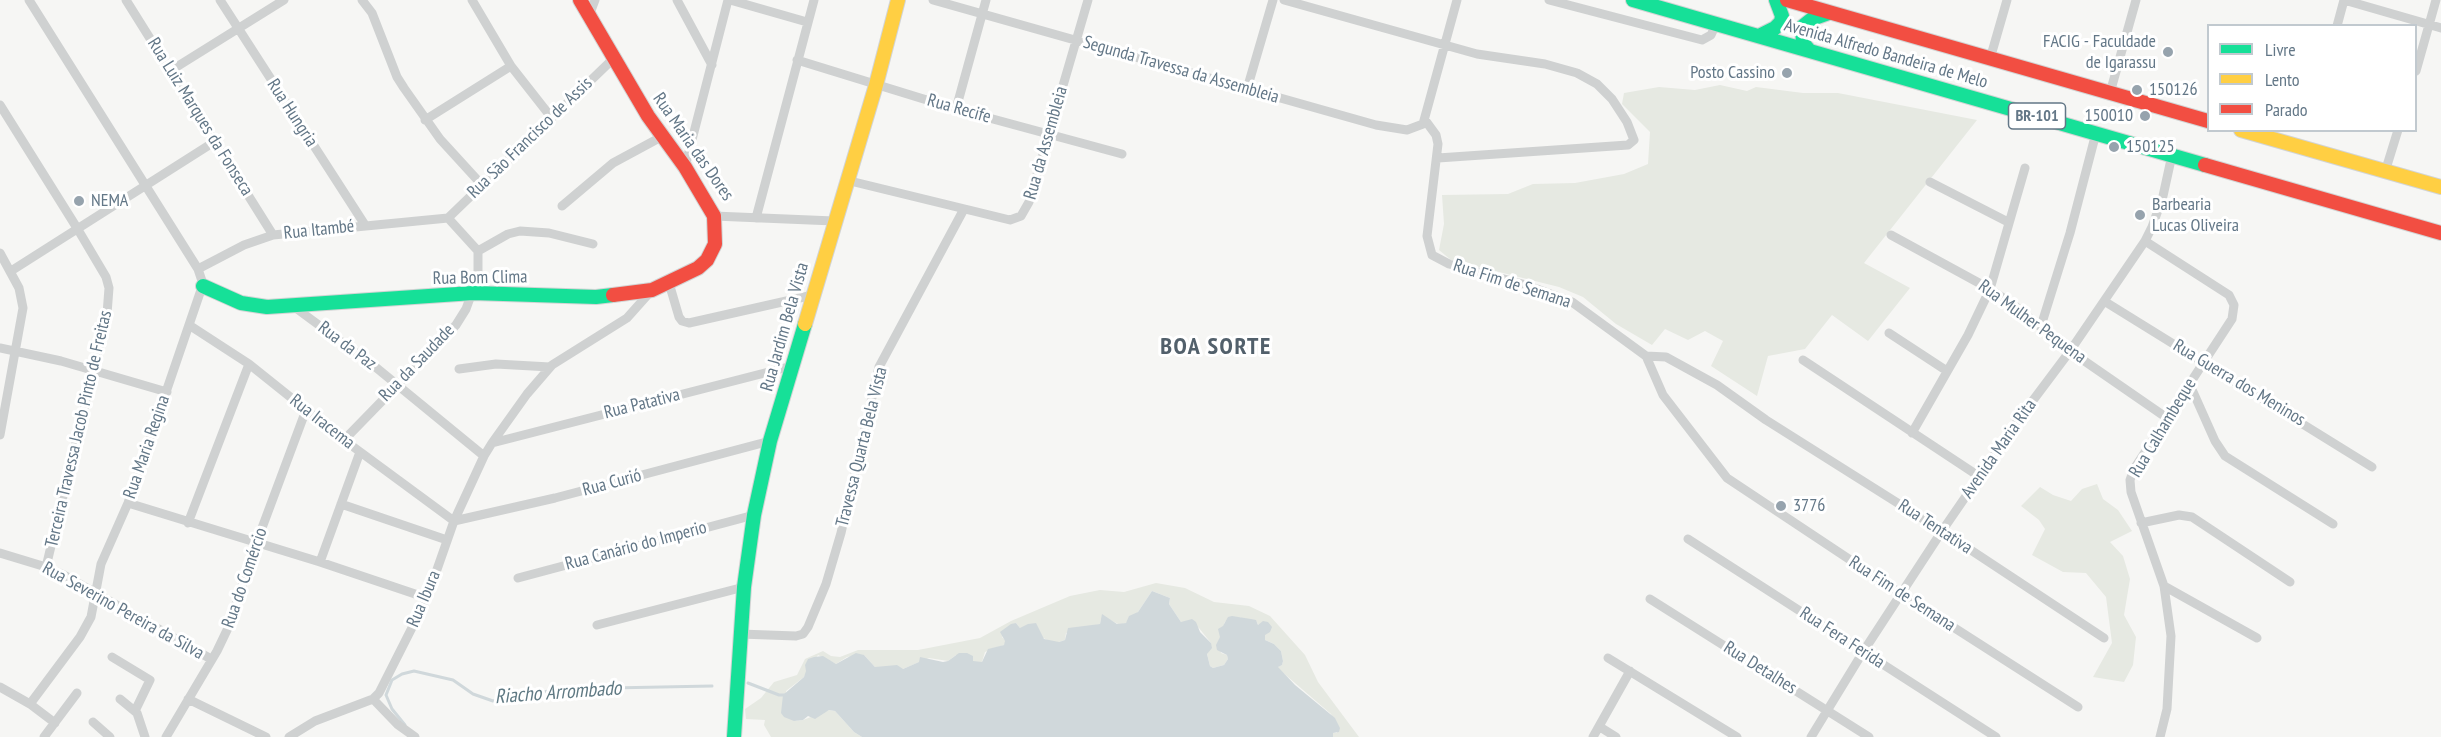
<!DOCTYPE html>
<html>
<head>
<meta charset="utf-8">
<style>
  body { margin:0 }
  #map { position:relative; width:2441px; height:737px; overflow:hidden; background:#f6f6f4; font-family:"PT Sans Narrow",sans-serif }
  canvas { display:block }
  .legend { position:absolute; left:2207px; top:24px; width:210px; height:108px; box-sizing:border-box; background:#fff; border:2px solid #c1c9cf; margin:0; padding:8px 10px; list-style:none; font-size:18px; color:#637787 }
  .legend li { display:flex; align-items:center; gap:12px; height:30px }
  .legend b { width:30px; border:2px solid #c1c9cf }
</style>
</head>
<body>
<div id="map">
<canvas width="2441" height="737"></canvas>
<ul class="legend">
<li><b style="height:8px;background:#16e098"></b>Livre</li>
<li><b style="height:8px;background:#ffcf43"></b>Lento</li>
<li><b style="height:8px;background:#f24e42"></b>Parado</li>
</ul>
</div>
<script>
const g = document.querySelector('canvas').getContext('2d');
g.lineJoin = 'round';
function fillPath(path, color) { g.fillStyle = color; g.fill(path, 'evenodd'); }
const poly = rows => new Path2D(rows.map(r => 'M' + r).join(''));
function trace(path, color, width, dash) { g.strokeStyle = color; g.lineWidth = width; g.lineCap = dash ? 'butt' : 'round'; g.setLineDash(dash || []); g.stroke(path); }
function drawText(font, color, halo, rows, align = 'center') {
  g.font = font + ' "PT Sans Narrow",sans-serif'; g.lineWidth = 6; g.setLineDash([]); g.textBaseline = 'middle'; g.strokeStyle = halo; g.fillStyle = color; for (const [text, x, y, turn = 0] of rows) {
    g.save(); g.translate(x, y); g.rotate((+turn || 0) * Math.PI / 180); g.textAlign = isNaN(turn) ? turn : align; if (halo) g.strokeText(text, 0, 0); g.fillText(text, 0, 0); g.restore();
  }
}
fillPath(poly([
  [1720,85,1747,91,1756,87,1803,93,1838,93,1977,120,1864,263,1910,288,1868,341,1832,315,1805,349,1768,356,1757,396,1711,366,1723,341,1705,331,1688,340,1665,329,1652,345,1616,324,1583,297,1559,287,1451,260,1439,250,1444,224,1442,195,1508,194,1533,184,1575,183,1624,174,1648,164,1650,132,1622,104,1624,93,1659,87,1695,90],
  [2097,484,2103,499,2118,510,2132,531,2110,542,2123,556,2130,579,2124,615,2136,637,2133,665,2124,682,2093,677,2112,643,2106,597,2086,573,2063,572,2032,555,2045,529,2039,520,2021,506,2040,487,2053,495,2071,501,2082,489],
  [1156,583,1185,588,1214,602,1249,606,1270,616,1305,655,1318,682,1359,737,1333,737,1333,733,1337,733,1331,714,1281,671,1277,667,1282,665,1283,661,1281,651,1274,644,1265,640,1265,635,1256,621,1237,617,1225,622,1219,641,1221,653,1227,655,1228,659,1224,665,1213,668,1210,666,1207,654,1211,643,1199,628,1187,622,1181,622,1169,604,1170,598,1152,591,1138,612,1126,623,1120,625,1108,619,1101,619,1100,624,1066,633,1065,640,1059,642,1051,642,1024,628,1020,628,1016,623,1002,637,1006,641,1004,645,985,652,982,662,976,663,956,655,948,661,929,658,903,669,875,667,864,655,847,657,836,664,818,655,804,677,786,691,794,721,803,720,829,710,835,711,854,732,862,737,771,737,764,725,765,720,746,719,745,709,761,698,774,682,797,675,805,659,823,651,831,656,840,657,858,650,918,650,980,638,1011,621,1070,596,1100,590,1124,592]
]), '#e6e9e2');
fillPath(poly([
  [1152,591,1170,598,1169,604,1181,622,1192,619,1196,622,1200,632,1211,643,1212,648,1207,654,1210,666,1213,668,1224,665,1228,659,1227,655,1217,650,1216,645,1220,637,1218,629,1223,626,1228,617,1232,616,1251,619,1256,620,1258,625,1263,621,1268,622,1272,627,1270,632,1265,635,1265,640,1274,644,1281,651,1283,661,1282,665,1278,667,1295,685,1335,718,1340,728,1339,732,1333,733,1333,737,862,737,854,732,835,711,829,710,815,719,808,716,803,720,794,721,784,717,781,713,783,695,804,677,806,671,805,665,808,659,814,657,823,656,836,664,856,653,864,655,875,667,897,665,903,669,919,662,920,657,943,662,948,661,959,653,967,653,973,656,973,661,982,662,988,649,1004,645,1005,641,1000,632,1011,624,1016,623,1020,628,1028,624,1036,623,1044,639,1059,642,1065,640,1068,628,1100,624,1102,614,1117,624,1126,623,1129,616,1138,612]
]), '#d0d8db');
trace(poly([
  [748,683,779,695,785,695],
  [405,725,392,709,386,695,392,680,402,674,414,671,453,680,473,694,493,701,560,689,712,686]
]), '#d0d8db', 3);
const fast = poly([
  [1633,0,2205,165],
  [1759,36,1775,28,1781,22,1782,16,1776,0],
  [1809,50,1803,43,1802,27,1812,19,1829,13],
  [203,286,241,303,267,307,473,293,596,297,613,295],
  [734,737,744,587,754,515,770,441,805,324]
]);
const slow = poly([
  [2241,130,2441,187],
  [805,324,876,85,898,0]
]);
const jam = poly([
  [580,0,648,116,685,167,714,216,715,244,707,260,698,268,652,290,613,295],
  [1787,0,2208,121],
  [2205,165,2441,233]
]);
trace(fast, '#d2d4d4', 16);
trace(slow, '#d2d4d4', 16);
trace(jam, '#d2d4d4', 16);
trace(poly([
  [29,0,198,269,203,284,128,503,101,564,91,617,80,637,30,704],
  [126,0,273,235],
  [220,0,365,225],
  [362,0,372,13,397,77,404,88,440,139,482,185],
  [472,0,511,66,551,117],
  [677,0,712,65],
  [730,0,807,22],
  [933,0,1376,125,1407,130,1423,124,1457,0],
  [1284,0,1477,54,1545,64,1577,73,1597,84,1612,99,1627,122,1634,140,1628,145,1438,158],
  [1549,0,1702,40,1711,35,1716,24],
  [2344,0,2441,28],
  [589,16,595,0],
  [2337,26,2344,0],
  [1990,59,2007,0],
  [797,60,956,109,1122,154],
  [170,71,284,0],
  [2416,71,2436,0],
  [1247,89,1273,0],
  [2110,93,2136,0],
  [0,105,77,228,106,277,109,288,107,314,46,567],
  [956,109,986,0],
  [425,120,511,66],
  [1425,120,1436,135,1438,144,1427,236,1432,255,1449,264,1526,285,1572,302,1646,356],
  [685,167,728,0],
  [2385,172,2398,130],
  [846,180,1010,220,1021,216,1029,202,1088,0],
  [1930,182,2008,222],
  [562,206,613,163,663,136],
  [714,216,834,221],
  [448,218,613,59],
  [756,218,814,0],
  [1891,235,1990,289,2015,306,2070,351,2167,418],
  [2145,241,2229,295,2234,305,2232,319,2134,469,2130,480,2131,492,2164,586,2171,636,2167,709,2160,737],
  [478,251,508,234,520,231,549,233,593,244],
  [0,253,19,288,23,308,0,435],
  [198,269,244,245,273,235,448,218],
  [11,271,214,142],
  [669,283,679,317,682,321,689,323,813,295],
  [2104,301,2372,467],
  [293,306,373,365,484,456],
  [189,325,249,364,344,440,454,521,555,498,770,441],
  [2041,326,2070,233,2096,133],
  [1889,333,1947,371],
  [0,348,61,361,167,392],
  [1646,356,1663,395,1727,478,1900,593,2078,707],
  [1646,356,1666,357,1717,385,1766,420,1942,531,2104,638],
  [1803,360,1980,477],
  [459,369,496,364,550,367],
  [2190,385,2215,441,2225,456,2333,524],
  [1912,433,1968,335,1990,289,2025,168],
  [344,440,456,325,466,309,478,276,478,251,448,218],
  [492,443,792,366],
  [128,503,320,562,427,598],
  [341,504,447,540],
  [188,523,249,364],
  [2141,523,2179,515,2192,517,2290,582],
  [1688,539,1996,737],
  [0,553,46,567,62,574,211,659],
  [320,562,360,452],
  [518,578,754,515],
  [2164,586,2257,638],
  [1650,599,1869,737],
  [597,625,744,587],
  [740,634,796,636,803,634,808,627,826,584,841,533,879,367,964,209],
  [112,657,150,680,135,711],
  [1608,658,1737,737],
  [0,687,30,704,55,723],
  [120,699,137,713,145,737],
  [188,699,266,737],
  [373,699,397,724,415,737],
  [93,722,110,737],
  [1600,727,1616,737],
  [44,737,77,693],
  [166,737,217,651,228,628,256,544,306,410],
  [289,737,315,721,373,699,379,693,427,598,454,521,484,456,492,443,527,394,552,365,627,318,652,290],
  [1593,737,1630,671],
  [1811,737,1863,652,1942,531,2019,419,2070,351,2145,241,2152,227,2163,196,2172,155]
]), '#cfd1d1', 9);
trace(fast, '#16e098', 14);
trace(slow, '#ffcf43', 14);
trace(jam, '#f24e42', 14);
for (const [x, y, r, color] of [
  [2168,52,6,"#96a3ad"],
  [1787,73,6,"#96a3ad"],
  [2137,90,6,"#96a3ad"],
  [2145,116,6,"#96a3ad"],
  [2114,147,6,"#96a3ad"],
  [79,201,6,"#96a3ad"],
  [2140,215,6,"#96a3ad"],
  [1781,506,6,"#96a3ad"]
]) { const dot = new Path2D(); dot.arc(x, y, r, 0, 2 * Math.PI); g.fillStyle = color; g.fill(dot); trace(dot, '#fff', 2); }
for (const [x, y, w] of [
  [2037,116,57]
]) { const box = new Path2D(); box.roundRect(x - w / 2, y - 13, w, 26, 4.5); g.fillStyle = '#fff'; g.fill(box); trace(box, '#637787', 1.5); }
drawText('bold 16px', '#637787', null, [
  ["BR-101",2037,116]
]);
drawText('18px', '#637787', '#fff', [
  ["FACIG - Faculdade",2156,42,"right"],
  ["de Igarassu",2156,63,"right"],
  ["Posto Cassino",1775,73,"right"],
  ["150126",2149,90],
  ["150010",2133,116,"right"],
  ["150125",2126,147],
  ["NEMA",91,201],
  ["Barbearia",2152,205],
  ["Lucas Oliveira",2152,226],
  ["3776",1793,506]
], 'left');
drawText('18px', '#637787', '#fff', [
  ["Avenida Alfredo Bandeira de Melo",1886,54,16],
  ["Segunda Travessa da Assembleia",1181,70,16],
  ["Rua Recife",959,109,16],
  ["Rua Hungria",292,113,57],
  ["Rua Luiz Marques da Fonseca",200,117,58],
  ["Rua São Francisco de Assis",530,138,-44],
  ["Rua da Assembleia",1046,143,-74],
  ["Rua Maria das Dores",693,147,55],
  ["Rua Itambé",319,230,-6],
  ["Rua Bom Clima",480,278,-1],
  ["Rua Fim de Semana",1512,284,18],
  ["Rua Mulher Pequena",2032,322,36],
  ["Rua Jardim Bela Vista",785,327,-74],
  ["Rua da Paz",347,346,37],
  ["Rua da Saudade",417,363,-46],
  ["Rua Guerra dos Meninos",2239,383,31],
  ["Rua Patativa",642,404,-14],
  ["Rua Iracema",322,422,38],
  ["Rua Calhambeque",2163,428,-59],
  ["Terceira Travessa Jacob Pinto de Freitas",79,429,-77],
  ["Rua Maria Regina",147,447,-71],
  ["Travessa Quarta Bela Vista",862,447,-76],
  ["Avenida Maria Rita",1999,449,-55],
  ["Rua Curió",612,483,-15],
  ["Rua Tentativa",1935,527,33],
  ["Rua Canário do Imperio",636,546,-15],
  ["Rua do Comércio",245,578,-71],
  ["Rua Fim de Semana",1902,594,33],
  ["Rua Ibura",424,599,-67],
  ["Rua Severino Pereira da Silva",123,611,29],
  ["Rua Fera Ferida",1842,638,33],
  ["Rua Detalhes",1760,668,32]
]);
drawText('italic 20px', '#5f7983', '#fff', [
  ["Riacho Arrombado",558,693,-4]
]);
g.letterSpacing = '1.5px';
drawText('bold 24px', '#52606b', '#fff', [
  ["BOA SORTE",1216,347]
]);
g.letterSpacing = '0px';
</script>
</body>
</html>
